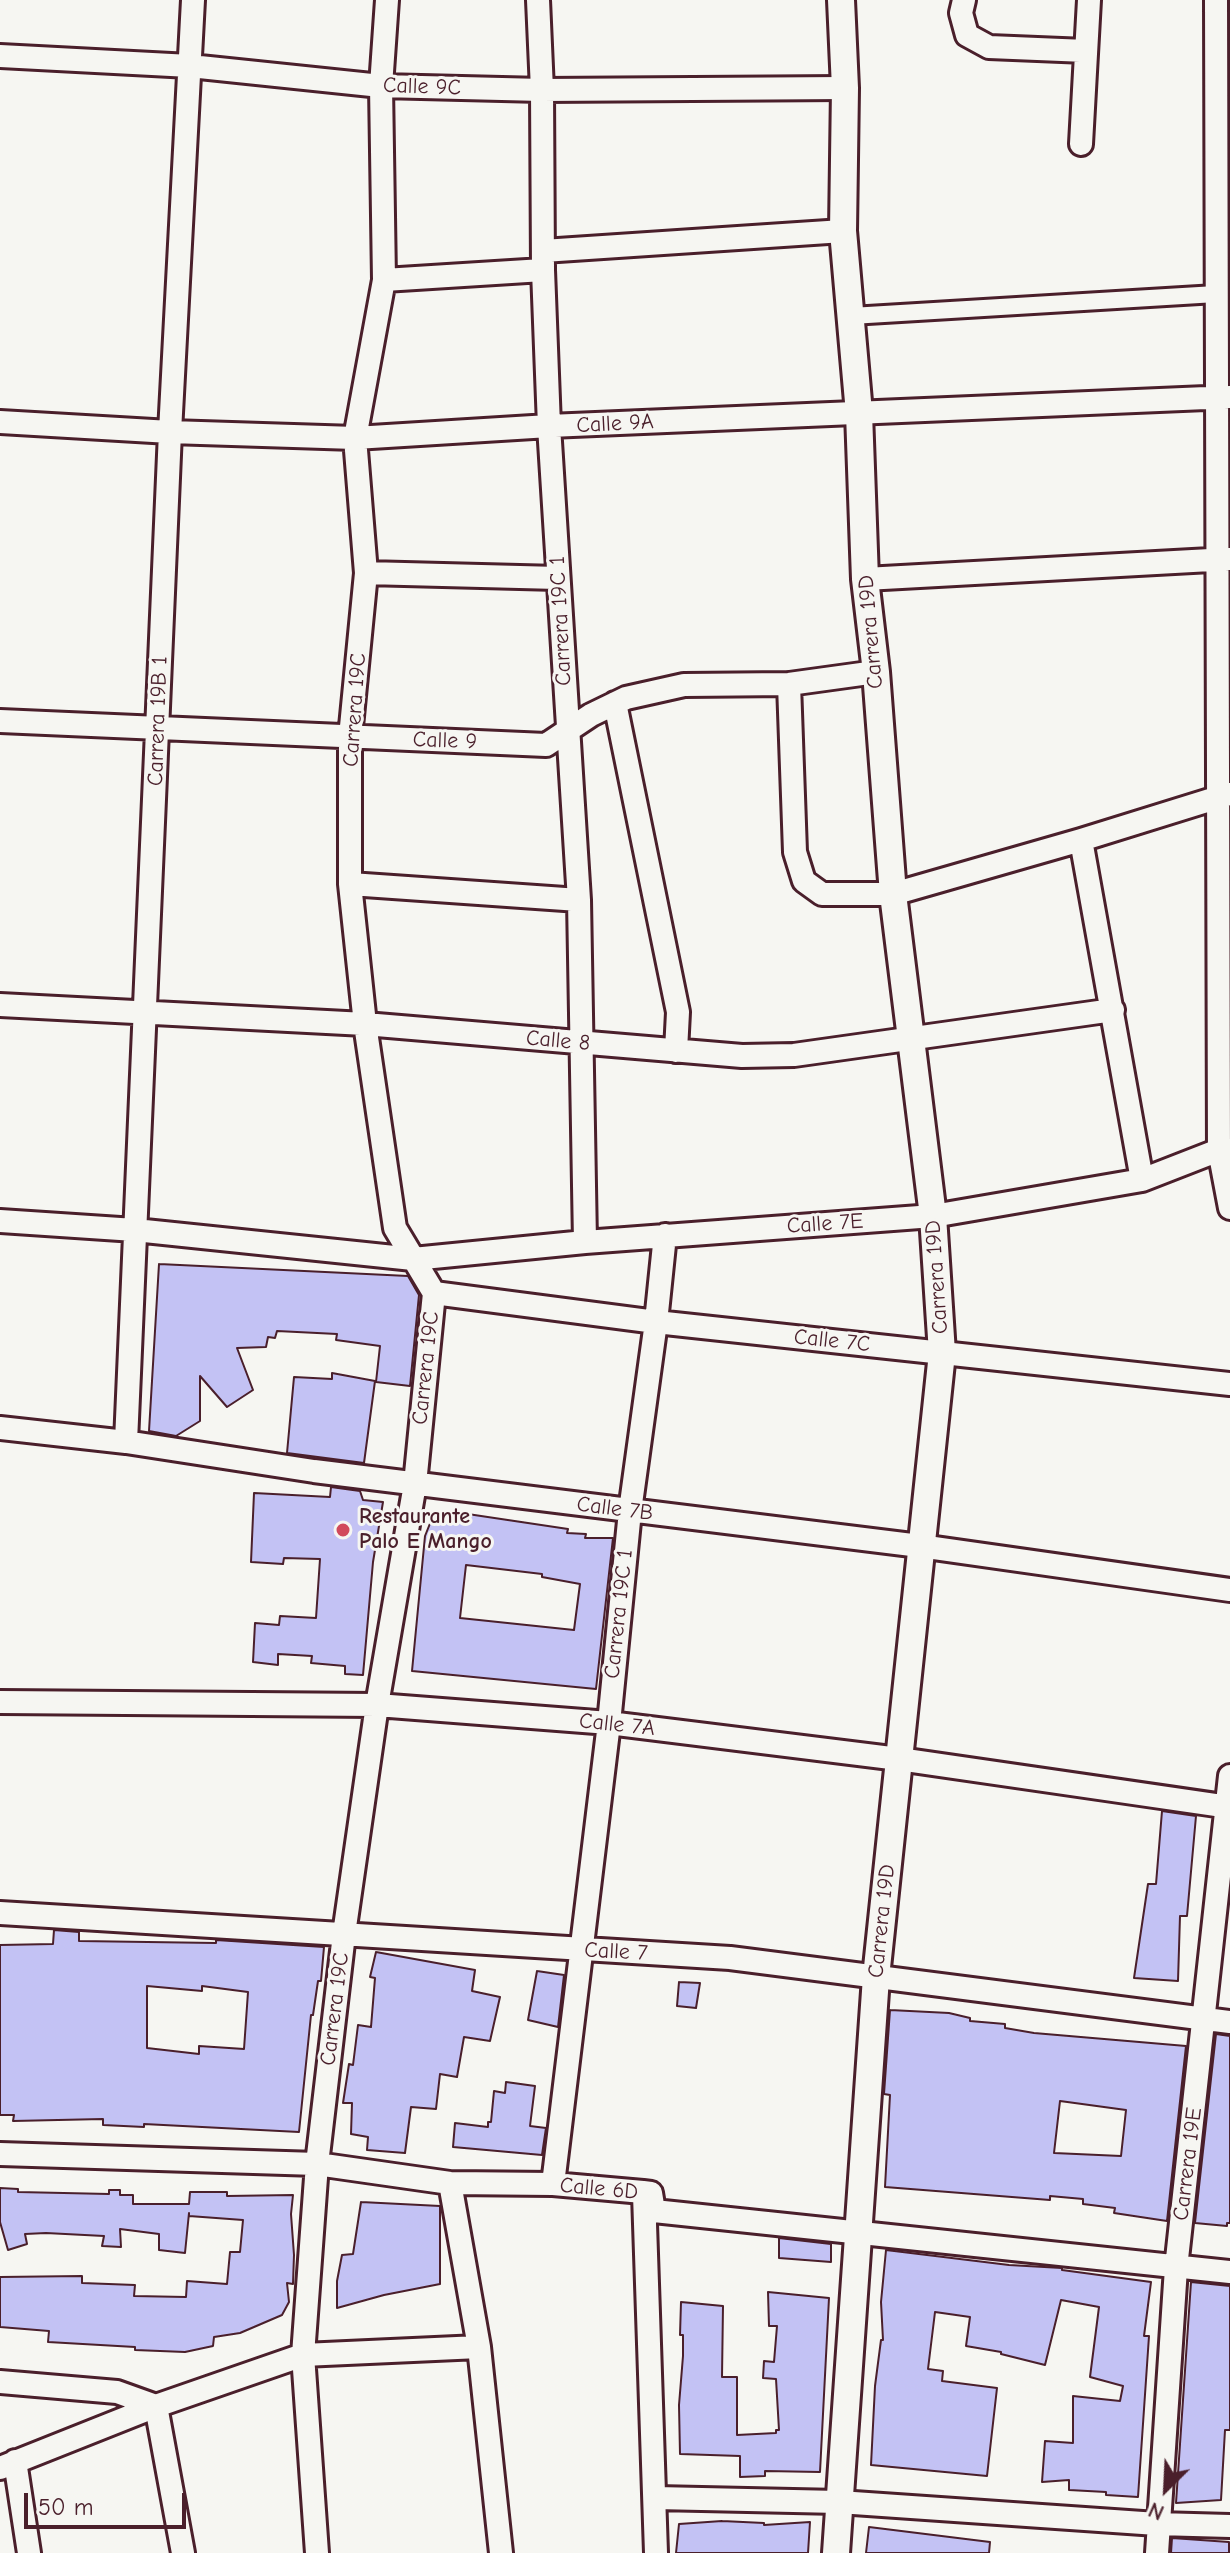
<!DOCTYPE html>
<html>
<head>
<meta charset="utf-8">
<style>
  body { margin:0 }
  #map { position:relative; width:1230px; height:2553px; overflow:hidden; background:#f6f6f2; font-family:"Comic Neue",sans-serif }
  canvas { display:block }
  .north { position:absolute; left:1126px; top:2449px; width:80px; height:80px; -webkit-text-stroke:6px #f6f6f2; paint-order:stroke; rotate:204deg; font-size:22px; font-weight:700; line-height:32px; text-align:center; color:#4a1f2b }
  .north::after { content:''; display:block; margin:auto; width:28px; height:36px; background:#4a1f2b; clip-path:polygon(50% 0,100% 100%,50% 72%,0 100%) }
  .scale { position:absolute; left:24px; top:2493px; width:162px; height:36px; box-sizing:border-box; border:4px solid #4a1f2b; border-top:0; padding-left:10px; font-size:24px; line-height:28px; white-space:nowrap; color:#4a1f2b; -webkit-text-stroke:6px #f6f6f2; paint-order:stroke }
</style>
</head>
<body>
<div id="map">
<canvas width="1230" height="2553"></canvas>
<div class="north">N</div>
<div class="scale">50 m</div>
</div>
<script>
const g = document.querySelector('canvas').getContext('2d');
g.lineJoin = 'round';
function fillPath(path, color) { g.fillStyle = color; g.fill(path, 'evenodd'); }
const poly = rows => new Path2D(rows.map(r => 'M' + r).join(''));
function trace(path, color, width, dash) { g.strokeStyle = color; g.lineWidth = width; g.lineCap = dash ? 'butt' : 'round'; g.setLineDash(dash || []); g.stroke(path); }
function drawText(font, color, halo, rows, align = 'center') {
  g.font = font + ' "Comic Neue",sans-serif'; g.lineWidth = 6; g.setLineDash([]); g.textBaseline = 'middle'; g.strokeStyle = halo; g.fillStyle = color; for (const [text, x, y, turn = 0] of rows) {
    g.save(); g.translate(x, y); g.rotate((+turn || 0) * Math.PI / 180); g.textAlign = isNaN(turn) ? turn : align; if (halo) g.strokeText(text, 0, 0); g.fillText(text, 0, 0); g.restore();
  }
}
const building = poly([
  [159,1264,408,1276,419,1295,410,1386,376,1382,380,1346,336,1340,337,1334,277,1331,275,1338,268,1337,266,1347,237,1348,253,1390,227,1407,200,1376,200,1421,176,1436,149,1431,159,1264],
  [332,1373,375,1381,364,1463,287,1453,294,1377,332,1379,332,1373],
  [331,1487,360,1491,363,1500,383,1502,373,1562,363,1675,345,1674,345,1666,311,1663,312,1656,278,1654,278,1665,253,1662,255,1623,279,1625,280,1616,316,1618,320,1559,284,1558,283,1564,251,1562,254,1493,330,1497,331,1487],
  [461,1513,568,1529,567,1533,586,1534,585,1538,613,1538,596,1689,412,1671,425,1536,431,1521,443,1514,461,1513],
  [466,1565,542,1574,542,1577,580,1584,574,1630,460,1618,466,1565],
  [1162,1811,1196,1816,1187,1916,1180,1916,1178,1981,1134,1978,1148,1884,1156,1884,1162,1811],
  [54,1930,79,1932,79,1941,216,1943,216,1940,324,1947,321,1981,318,1981,313,2015,311,2015,299,2132,144,2124,144,2127,103,2125,103,2119,13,2121,14,2115,0,2115,0,1945,53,1944,54,1930],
  [147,1986,202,1991,202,1986,248,1992,244,2049,199,2046,199,2054,147,2048,147,1986],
  [376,1952,475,1970,472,1991,500,1997,490,2041,464,2037,457,2077,440,2074,436,2109,411,2107,405,2153,367,2150,368,2137,351,2134,352,2103,343,2103,349,2064,353,2065,358,2025,371,2027,375,1978,370,1977,376,1952],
  [537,1971,564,1975,558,2027,528,2020,537,1971],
  [679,1982,700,1983,696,2008,677,2006,679,1982],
  [890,2010,949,2013,970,2018,970,2021,1005,2024,1005,2028,1034,2033,1186,2046,1167,2221,1114,2213,1115,2208,1083,2204,1083,2199,1050,2196,1050,2200,885,2187,890,2095,884,2094,890,2010],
  [1060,2101,1126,2110,1121,2156,1054,2153,1060,2101],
  [1216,2034,1230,2036,1230,2223,1227,2223,1227,2226,1195,2223,1216,2034],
  [506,2082,535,2086,530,2126,546,2128,542,2155,453,2147,455,2123,488,2127,488,2122,491,2122,494,2091,505,2093,506,2082],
  [0,2188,18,2189,18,2192,109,2194,109,2190,120,2190,120,2195,133,2195,133,2204,189,2204,190,2192,227,2192,227,2196,293,2195,291,2214,294,2255,293,2284,287,2283,289,2302,282,2315,240,2333,214,2337,213,2346,185,2352,135,2350,135,2347,48,2342,49,2331,0,2327,0,2277,82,2276,82,2283,135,2285,134,2296,186,2297,187,2281,227,2284,230,2252,240,2252,243,2220,189,2216,189,2213,185,2253,159,2250,159,2234,120,2229,121,2247,102,2246,104,2236,46,2233,25,2234,27,2244,8,2250,0,2222,0,2188],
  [361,2202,440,2206,440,2284,384,2295,337,2308,337,2281,342,2255,353,2254,361,2202],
  [779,2238,831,2244,831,2262,779,2258,779,2238],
  [886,2250,1009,2265,1062,2268,1062,2270,1151,2282,1144,2336,1149,2336,1138,2497,1106,2495,1106,2492,1069,2490,1069,2480,1042,2482,1045,2441,1073,2443,1073,2396,1120,2401,1123,2386,1090,2377,1099,2307,1061,2300,1045,2365,1001,2354,1001,2352,966,2346,970,2317,935,2312,928,2369,943,2371,942,2381,997,2388,987,2476,871,2465,875,2386,881,2340,883,2340,881,2302,886,2250],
  [1191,2282,1230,2286,1230,2430,1225,2430,1221,2500,1176,2503,1191,2282],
  [768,2292,829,2298,820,2472,765,2471,765,2476,740,2477,740,2456,680,2454,679,2405,683,2356,683,2335,680,2335,681,2302,723,2306,722,2377,737,2377,737,2435,776,2433,776,2430,779,2430,776,2379,763,2378,764,2361,774,2362,777,2326,769,2326,768,2292],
  [722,2521,764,2523,764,2525,810,2522,808,2553,676,2553,679,2524,722,2521],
  [869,2527,990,2542,989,2553,866,2553,869,2527],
  [1172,2538,1229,2542,1229,2553,1171,2553,1172,2538]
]);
fillPath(building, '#c3c2f4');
trace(building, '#4a1f2b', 2);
const pedestrian = poly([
  [851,316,1216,294]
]);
const minor = poly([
  [538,0,542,90,543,270,549,426,579,900,585,1242],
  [964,0,961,13,967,35,989,47,1086,51],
  [1216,0,1219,1150,1230,1208],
  [0,56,190,66,381,86,542,90,845,88],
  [1081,144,1089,0],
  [543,251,843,231],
  [384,280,543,270],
  [0,422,170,432,355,438,549,426,1230,397],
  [366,573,558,578],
  [865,579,1229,559],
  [789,684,795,852,804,881,822,894,893,894,1081,840,1229,794],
  [615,703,678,1012,676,1051],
  [0,721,546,745,591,715,626,698,684,685,789,684,876,672],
  [1081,840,1142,1180],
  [350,884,579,900],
  [0,1005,365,1024,742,1056,794,1055,1113,1010],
  [0,1221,135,1230,413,1259,585,1242,933,1216,1142,1180,1219,1150,1230,1150],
  [434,1293,656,1322,1230,1384],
  [0,1428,126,1442,314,1471,920,1546,1230,1590],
  [126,1442,170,432,193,0],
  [0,1702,377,1705,609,1723,899,1759,1230,1807],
  [0,1913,730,1958,1230,2022],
  [0,2154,317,2164,450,2183,553,2184,643,2192,651,2193,654,2211,1230,2272],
  [450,2183,479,2347,501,2553],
  [553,2184,609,1723,630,1511,656,1322,665,1235],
  [644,2194,656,2553],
  [0,2382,117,2392,156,2406,183,2553],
  [15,2461,29,2553],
  [0,2468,156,2406,303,2355,479,2347],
  [656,2498,839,2502,1157,2524,1230,2526],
  [317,2553,303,2355,317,2164,344,1934,377,1705,415,1484,434,1293,395,1228,365,1024,350,884,350,737,366,573,355,438,384,280,381,86,387,0],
  [1157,2553,1176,2268,1230,1776]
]);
const tertiary = poly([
  [836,2553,876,1977,942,1353,933,1216,893,894,876,672,865,579,859,413,843,231,845,88,841,0]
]);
trace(pedestrian, '#4a1f2b', 22);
trace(minor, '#4a1f2b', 28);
trace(tertiary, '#4a1f2b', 32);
trace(pedestrian, '#f6f6f2', 16);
trace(minor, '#f6f6f2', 22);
trace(tertiary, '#f6f6f2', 26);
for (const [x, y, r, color] of [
  [343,1530,8,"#d1495b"]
]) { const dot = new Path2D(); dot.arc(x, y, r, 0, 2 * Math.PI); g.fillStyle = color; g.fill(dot); trace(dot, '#f6f6f2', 3); }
drawText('22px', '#4a1f2b', '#f6f6f2', [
  ["Calle 9C",422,87,2],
  ["Calle 9A",615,424,-3],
  ["Carrera 19C 1",561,621,-93],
  ["Carrera 19D",871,632,-95],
  ["Carrera 19C",355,710,-86],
  ["Carrera 19B 1",158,721,-88],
  ["Calle 9",445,741,2],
  ["Calle 8",558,1041,5],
  ["Calle 7E",825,1224,-4],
  ["Carrera 19D",937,1277,-94],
  ["Calle 7C",832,1341,6],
  ["Carrera 19C",426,1368,-84],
  ["Calle 7B",615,1509,7],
  ["Carrera 19C 1",619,1614,-84],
  ["Calle 7A",617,1725,6],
  ["Carrera 19D",882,1921,-84],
  ["Calle 7",616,1952,3],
  ["Carrera 19C",335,2009,-83],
  ["Carrera 19E",1188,2164,-83],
  ["Calle 6D",599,2189,5]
]);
drawText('bold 22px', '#4a1f2b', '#f6f6f2', [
  ["Restaurante",359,1517],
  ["Palo E Mango",359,1542]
], 'left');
</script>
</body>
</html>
